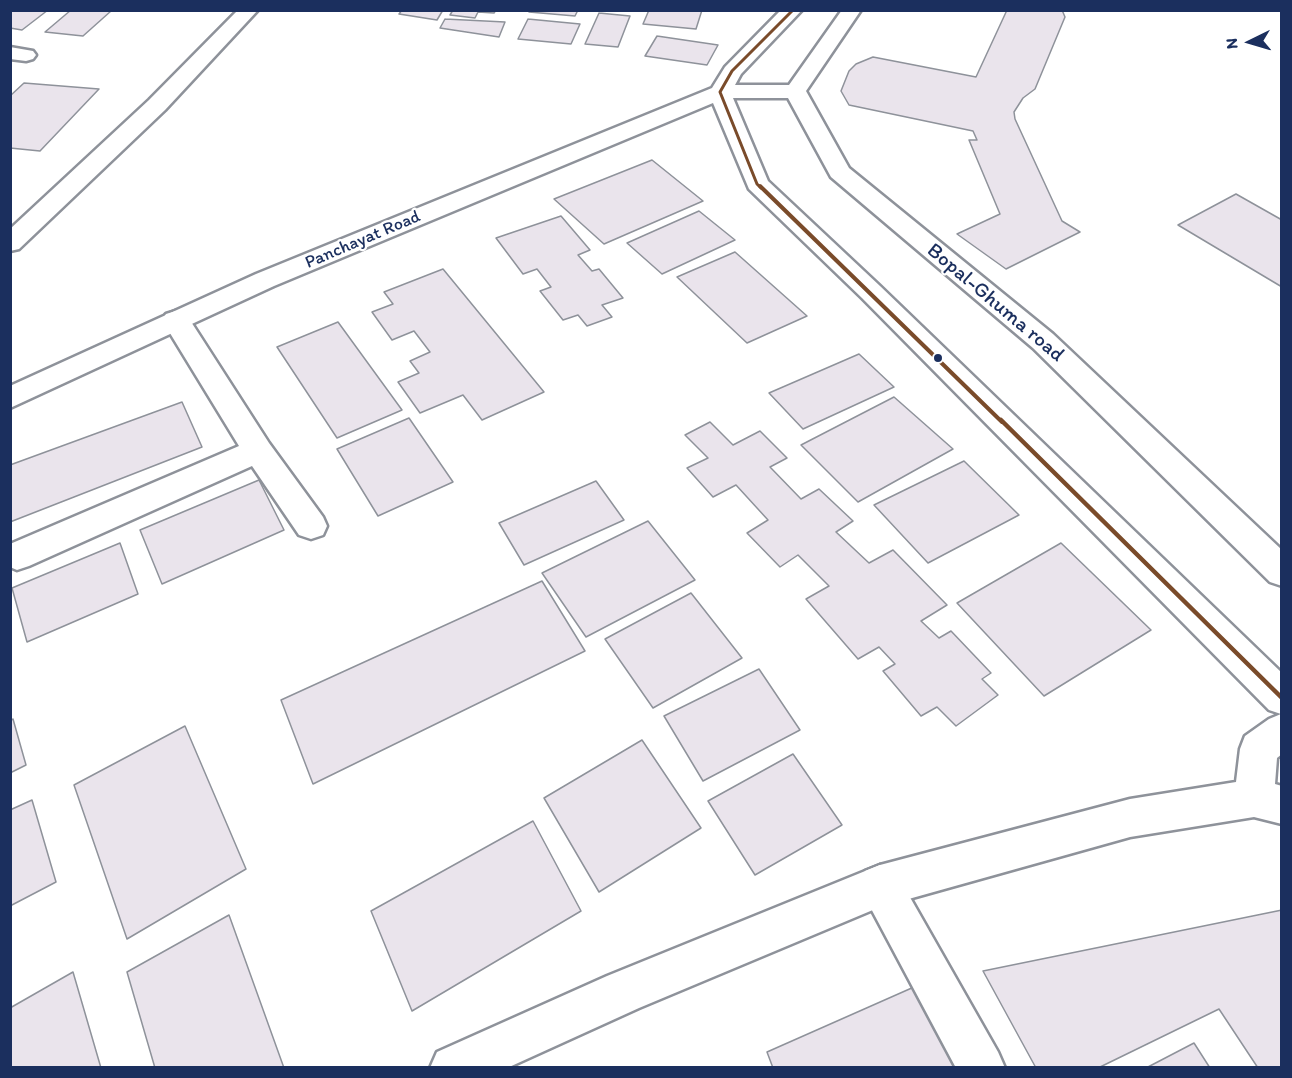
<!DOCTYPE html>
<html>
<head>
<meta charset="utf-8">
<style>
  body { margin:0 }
  #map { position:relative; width:1292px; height:1078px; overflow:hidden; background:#fff; font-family:Itim,sans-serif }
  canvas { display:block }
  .frame { position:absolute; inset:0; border:12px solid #1b2f5e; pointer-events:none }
  .north { position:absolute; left:1220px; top:12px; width:60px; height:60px; -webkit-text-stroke:4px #fff; paint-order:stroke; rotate:265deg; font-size:16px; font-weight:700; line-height:24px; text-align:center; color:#1b2f5e }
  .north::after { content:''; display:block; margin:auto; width:21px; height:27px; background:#1b2f5e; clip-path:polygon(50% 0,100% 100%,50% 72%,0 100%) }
</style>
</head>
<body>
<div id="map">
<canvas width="1292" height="1078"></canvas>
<div class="frame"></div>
<div class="north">N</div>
</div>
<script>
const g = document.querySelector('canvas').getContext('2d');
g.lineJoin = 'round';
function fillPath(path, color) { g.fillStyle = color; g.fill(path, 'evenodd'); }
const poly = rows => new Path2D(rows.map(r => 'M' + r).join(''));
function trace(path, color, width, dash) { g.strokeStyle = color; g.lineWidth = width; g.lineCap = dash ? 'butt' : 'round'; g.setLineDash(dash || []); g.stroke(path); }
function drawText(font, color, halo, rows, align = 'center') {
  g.font = font + ' Itim,sans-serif'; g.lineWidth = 4.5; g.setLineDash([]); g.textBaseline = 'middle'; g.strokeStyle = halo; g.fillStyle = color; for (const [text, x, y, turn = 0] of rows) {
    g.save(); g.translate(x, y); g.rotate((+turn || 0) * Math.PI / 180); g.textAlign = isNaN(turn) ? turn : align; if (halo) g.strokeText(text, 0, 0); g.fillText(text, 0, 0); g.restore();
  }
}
const building = poly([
  [10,10,48,10,22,30,10,28,10,10],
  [71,10,106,10,111,11,83,36,45,32,71,10],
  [402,10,443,10,437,20,399,14,402,10],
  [453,10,496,10,494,13,478,12,475,18,450,15,453,10],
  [530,10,578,10,575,16,529,12,530,10],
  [649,10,702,10,696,29,643,24,649,10],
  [1007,10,1062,10,1065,17,1035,89,1023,98,1014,112,1015,119,1062,221,1080,232,1006,269,957,234,1000,214,969,140,977,140,973,131,849,105,841,91,849,71,856,64,873,57,976,77,1007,10],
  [599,13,630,16,618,47,585,44,599,13],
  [445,19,505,22,499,37,440,28,445,19],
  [528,19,580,24,571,44,518,39,528,19],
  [657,36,718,45,707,65,645,56,657,36],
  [24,83,99,89,40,151,10,148,10,96,24,83],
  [652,160,703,201,604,244,554,199,652,160],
  [1236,194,1282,220,1282,287,1178,225,1236,194],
  [699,211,735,240,662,274,627,243,699,211],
  [561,216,590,250,578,255,592,271,599,269,623,298,602,305,612,317,587,326,578,315,563,320,540,291,551,287,537,269,523,274,496,238,561,216],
  [735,252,807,316,747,343,677,277,735,252],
  [443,269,544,392,482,420,463,395,420,413,398,382,419,373,410,361,430,352,414,331,392,340,372,312,393,304,384,292,443,269],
  [338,322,402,410,337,438,277,347,338,322],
  [859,354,894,387,803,429,769,393,859,354],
  [894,397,953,449,858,502,801,445,894,397],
  [182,402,202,447,10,522,10,465,182,402],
  [409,418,453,482,378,516,337,449,409,418],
  [710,422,733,445,760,431,787,458,770,467,801,499,819,489,853,521,836,532,869,563,893,550,947,605,921,621,939,638,951,631,991,673,982,679,998,695,956,726,937,707,921,716,883,671,895,664,879,647,858,659,806,599,829,586,798,555,780,567,747,533,768,520,736,485,713,497,687,468,708,458,685,435,710,422],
  [964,461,1019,515,928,563,874,505,964,461],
  [259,480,284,530,162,584,140,530,259,480],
  [596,481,624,520,524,565,499,523,596,481],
  [648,521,695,580,586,637,542,573,648,521],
  [120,543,138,594,27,642,12,588,120,543],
  [1061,543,1151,630,1044,696,957,603,1061,543],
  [542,581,585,651,313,784,281,700,542,581],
  [691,593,742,658,653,708,605,639,691,593],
  [759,669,800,730,703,781,664,716,759,669],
  [13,719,26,765,10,773,10,721,13,719],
  [185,726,246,869,127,939,74,785,185,726],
  [642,740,701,828,599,892,544,798,642,740],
  [793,754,842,825,755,875,708,801,793,754],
  [32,800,56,882,10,906,10,810,32,800],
  [533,821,581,911,412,1011,371,911,533,821],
  [1282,910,1282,1068,1258,1068,1219,1009,1098,1068,1036,1068,983,971,1282,910],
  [229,915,284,1068,155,1068,127,972,229,915],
  [73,972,101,1068,10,1068,10,1008,73,972],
  [914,987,956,1068,773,1068,767,1052,914,987],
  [1194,1043,1210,1068,1146,1068,1194,1043]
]);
fillPath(building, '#eae4ec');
trace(building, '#8e929a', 1.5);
const minor = poly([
  [10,47,33,51,36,55,33,59,26,61,10,59,10,47],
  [176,311,186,314,269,443,323,517,327,526,323,535,311,539,299,535,252,466,29,566,17,570,10,567,10,544,239,446,162,320,166,314,176,311],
  [880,865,895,871,998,1052,1005,1068,956,1068,859,886,865,871,880,865]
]);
const tertiary = poly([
  [238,10,258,10,165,110,19,249,10,251,10,229,149,100,238,10],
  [781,10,802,10,741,74,735,85,789,85,842,10,861,10,806,91,849,168,1053,334,1282,550,1282,586,1270,582,1033,348,831,177,788,98,733,98,768,181,880,286,1282,673,1282,754,1277,758,1275,784,1282,786,1282,824,1254,817,1130,837,880,907,639,1008,507,1068,430,1068,437,1052,607,976,880,865,1130,799,1236,782,1240,749,1245,736,1269,719,1281,714,1269,710,862,298,749,189,713,103,274,286,10,408,10,386,256,274,712,88,725,67,781,10]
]);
trace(minor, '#8e929a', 5);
trace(tertiary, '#8e929a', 5);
fillPath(minor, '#fff');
fillPath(tertiary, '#fff');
trace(poly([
  [761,188,757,184,720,92,732,71,793,10]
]), '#7a4b2a', 3);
trace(poly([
  [760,186,1002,422]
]), '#7a4b2a', 4);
trace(poly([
  [1001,420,1282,698]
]), '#7a4b2a', 4.5);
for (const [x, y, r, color] of [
  [938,358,5,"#1b2f5e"]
]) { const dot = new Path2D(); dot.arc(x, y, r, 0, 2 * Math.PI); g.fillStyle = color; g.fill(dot); trace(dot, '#fff', 2); }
drawText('18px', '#1b2f5e', '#fff', [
  ["Panchayat Road",363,240,-23]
]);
drawText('21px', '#1b2f5e', '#fff', [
  ["Bopal-Ghuma road",995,303,40]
]);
</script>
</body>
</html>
